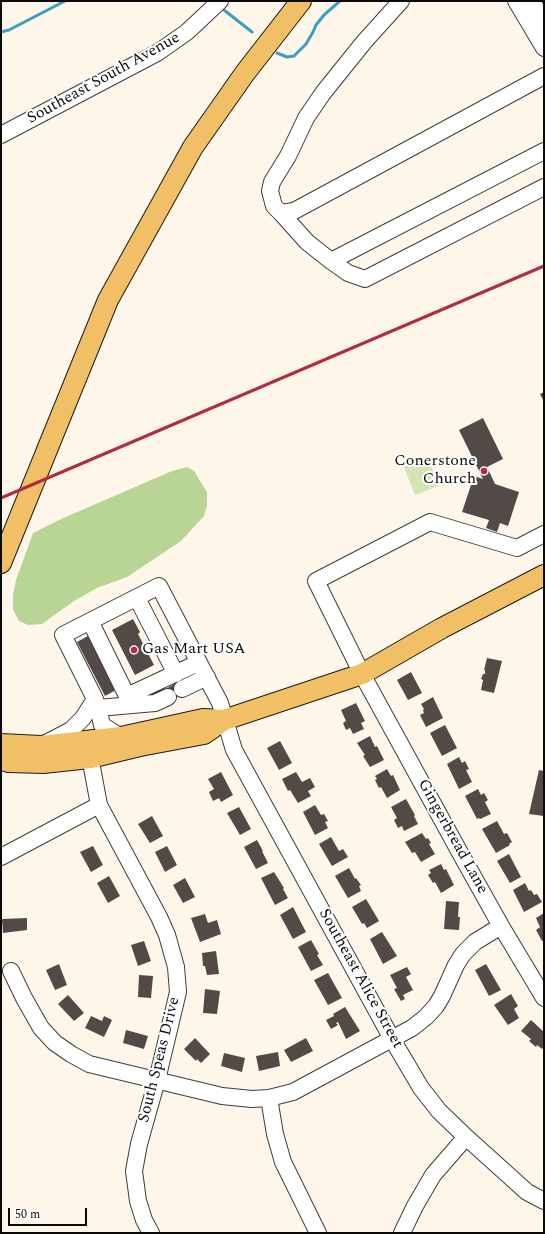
<!DOCTYPE html>
<html>
<head>
<meta charset="utf-8">
<style>
  body { margin:0 }
  #map { position:relative; width:545px; height:1234px; overflow:hidden; background:#fef7e9; font-family:Spectral,serif }
  canvas { display:block }
  .frame { position:absolute; inset:0; border:2px solid #0a0a0a; pointer-events:none }
  .scale { position:absolute; left:8px; top:1208px; width:79px; height:18px; box-sizing:border-box; border:2px solid #0a0a0a; border-top:0; padding-left:5px; font-size:12px; line-height:14px; white-space:nowrap; color:#0a0a0a; -webkit-text-stroke:3px #fff; paint-order:stroke }
</style>
</head>
<body>
<div id="map">
<canvas width="545" height="1234"></canvas>
<div class="frame"></div>
<div class="scale">50 m</div>
</div>
<script>
const g = document.querySelector('canvas').getContext('2d');
g.lineJoin = 'round';
function fillPath(path, color) { g.fillStyle = color; g.fill(path, 'evenodd'); }
const poly = rows => new Path2D(rows.map(r => 'M' + r).join(''));
function trace(path, color, width, dash) { g.strokeStyle = color; g.lineWidth = width; g.lineCap = dash ? 'butt' : 'round'; g.setLineDash(dash || []); g.stroke(path); }
function drawText(font, color, halo, rows, align = 'center') {
  g.font = font + ' Spectral,serif'; g.lineWidth = 4; g.setLineDash([]); g.textBaseline = 'middle'; g.strokeStyle = halo; g.fillStyle = color; for (const [text, x, y, turn = 0] of rows) {
    g.save(); g.translate(x, y); g.rotate((+turn || 0) * Math.PI / 180); g.textAlign = isNaN(turn) ? turn : align; if (halo) g.strokeText(text, 0, 0); g.fillText(text, 0, 0); g.restore();
  }
}
fillPath(poly([
  [427,456,439,486,415,495,403,465]
]), '#d4e5b5');
fillPath(poly([
  [187,467,194,471,207,492,207,506,204,516,181,541,127,577,97,588,74,601,42,624,28,625,19,621,13,610,13,595,16,580,33,533,61,519,172,471]
]), '#b9d596');
trace(poly([
  [224,10,252,32],
  [1,32,9,30,65,1],
  [277,53,287,57,294,56,306,44,313,32,316,25,324,15,340,1]
]), '#3c9ec4', 3);
fillPath(poly([
  [544,392,544,402,540,394],
  [483,418,503,459,487,467,495,484,519,492,508,526,500,523,497,532,486,528,489,520,462,512,474,476,483,479,459,430],
  [133,619,140,632,138,634,154,665,135,675,112,630],
  [88,636,116,690,105,696,77,642],
  [487,658,502,661,494,693,481,690,483,680,481,679,483,674,485,674,485,670,484,670],
  [411,672,422,693,408,700,397,680],
  [178,682,184,692,170,700,164,690],
  [433,697,443,718,426,727,420,715,424,713,423,710,424,709,421,704],
  [356,703,365,721,361,723,364,729,353,734,350,728,346,730,343,723,346,721,341,710],
  [445,725,457,748,442,756,430,733],
  [370,736,375,747,377,746,384,760,370,767,363,756,365,755,357,743],
  [280,741,292,763,279,770,267,748],
  [459,757,462,763,465,761,469,769,466,770,472,782,459,789,447,764],
  [387,769,391,776,393,775,400,790,387,798,381,787,379,788,375,780,377,779,375,776],
  [539,770,544,771,544,816,529,814],
  [221,772,233,795,221,802,219,798,213,801,209,792,214,789,208,779],
  [296,772,302,782,310,778,315,787,308,791,311,796,298,803,290,790,288,791,282,779],
  [478,789,481,795,484,793,488,800,485,802,491,814,480,819,479,818,477,819,465,796],
  [406,799,415,815,414,816,418,824,404,831,402,826,398,828,394,820,397,818,391,807],
  [315,805,321,815,324,814,328,821,325,822,328,828,315,835,303,812],
  [239,807,251,829,240,835,227,813],
  [152,816,163,836,150,843,138,824],
  [497,821,504,834,507,833,512,842,509,844,510,845,496,853,482,829],
  [422,833,426,839,428,838,431,843,429,844,435,854,421,862,415,852,412,853,405,842],
  [331,837,339,851,343,849,348,857,332,866,319,844],
  [257,840,263,851,262,851,268,863,256,869,244,847],
  [93,846,103,865,91,872,80,852],
  [167,846,177,865,165,872,155,852],
  [509,854,521,877,510,883,497,861],
  [441,864,444,870,446,869,454,885,441,893,435,882,433,883,428,875,431,873,429,870],
  [349,868,355,879,356,878,361,885,359,886,361,891,348,898,335,876],
  [274,872,284,888,283,889,288,898,275,905,261,878],
  [109,876,120,896,108,903,97,883],
  [185,878,195,897,183,903,173,885],
  [525,883,529,891,531,890,534,895,537,894,542,902,524,912,513,890],
  [366,899,379,921,367,928,364,923,362,924,352,907],
  [446,901,459,902,458,917,460,917,459,930,444,929],
  [293,907,306,932,293,939,280,915],
  [544,913,544,940,542,941,536,930,540,927,536,918],
  [205,914,208,923,217,920,221,934,200,942,191,918],
  [27,918,27,930,3,933,2,919],
  [382,932,397,956,383,964,370,939],
  [311,940,319,954,317,955,323,965,311,971,298,947],
  [144,941,151,961,138,966,131,945],
  [216,951,219,974,207,975,205,966,203,966,202,953],
  [59,964,67,985,55,990,46,970],
  [486,964,501,990,489,996,475,970],
  [407,967,411,974,406,977,413,990,403,995,405,999,401,1001,394,989,397,988,390,975],
  [328,973,342,998,328,1005,314,980],
  [139,975,153,976,151,998,138,997],
  [205,989,220,991,217,1014,203,1013],
  [511,994,518,1006,514,1009,519,1018,508,1025,494,1005],
  [68,995,84,1013,74,1021,58,1004],
  [345,1007,360,1031,346,1039,338,1022,336,1023,338,1025,331,1029,326,1020,334,1016,333,1014],
  [91,1016,102,1021,104,1016,112,1020,104,1037,85,1028],
  [531,1020,544,1032,544,1046,542,1049,537,1045,536,1047,529,1041,531,1039,521,1031],
  [126,1030,148,1036,144,1049,123,1043],
  [195,1038,210,1054,201,1063,197,1059,196,1061,184,1049],
  [306,1038,313,1051,291,1062,284,1050],
  [278,1052,280,1066,259,1071,256,1056],
  [224,1053,245,1058,242,1072,221,1066]
]), '#524a47');
const minor = poly([
  [401,1,364,42,323,93,306,118,288,156,272,182,270,191,274,206,281,213,294,211,544,76],
  [516,1,544,48],
  [532,1,544,22],
  [1,135,157,53,187,32,220,1],
  [281,213,307,242,331,261,348,273,365,279,544,187],
  [331,261,544,151],
  [544,534,517,548,430,522,316,581,362,674,459,851,501,926,544,998],
  [137,598,176,674],
  [90,621,127,696,198,663],
  [182,689,207,677],
  [168,697,155,703,98,708,95,699,63,635,159,586,220,703,234,750,392,1039,421,1088,439,1111,466,1137,527,1192,544,1201],
  [98,708,102,725,121,737],
  [46,743,71,730,83,718,95,699],
  [88,746,99,805,159,917,167,935,176,967,178,992,157,1080,139,1144,134,1171,138,1201,144,1220,151,1233],
  [1,857,99,805],
  [11,971,24,998,41,1028,55,1043,71,1054,89,1064,222,1096,252,1099,269,1098,293,1092,412,1028,426,1017,436,1006,442,996,456,965,463,954,475,942,501,926],
  [269,1098,275,1134,283,1162,318,1233],
  [402,1233,415,1206,433,1175,466,1137]
]);
const major = poly([
  [1,563,108,300,193,147,245,73,301,1],
  [1,744,41,746,121,737,203,719,224,720],
  [1,760,9,762,43,763,90,758,140,746,204,734,224,720,362,674,442,628,544,575]
]);
trace(minor, '#3d3d3d', 18);
trace(major, '#1b1b1b', 22);
trace(minor, '#fff', 16);
trace(major, '#f0bf66', 20);
trace(poly([
  [1,498,544,266]
]), '#b02c41', 3);
for (const [x, y, r, color] of [
  [484,471,4,"#b02c41"],
  [134,650,4,"#b02c41"]
]) { const dot = new Path2D(); dot.arc(x, y, r, 0, 2 * Math.PI); g.fillStyle = color; g.fill(dot); trace(dot, '#fff', 1.5); }
drawText('16px', '#0a0a0a', '#fff', [
  ["Southeast South Avenue",104,79,-29],
  ["Gingerbread Lane",452,837,61],
  ["Southeast Alice Street",360,979,61],
  ["South Speas Drive",160,1060,-76]
]);
drawText('16px', '#0a0a0a', '#fff', [
  ["Conerstone",476,462],
  ["Church",476,480],
  ["Gas Mart USA",142,650,"left"]
], 'right');
</script>
</body>
</html>
